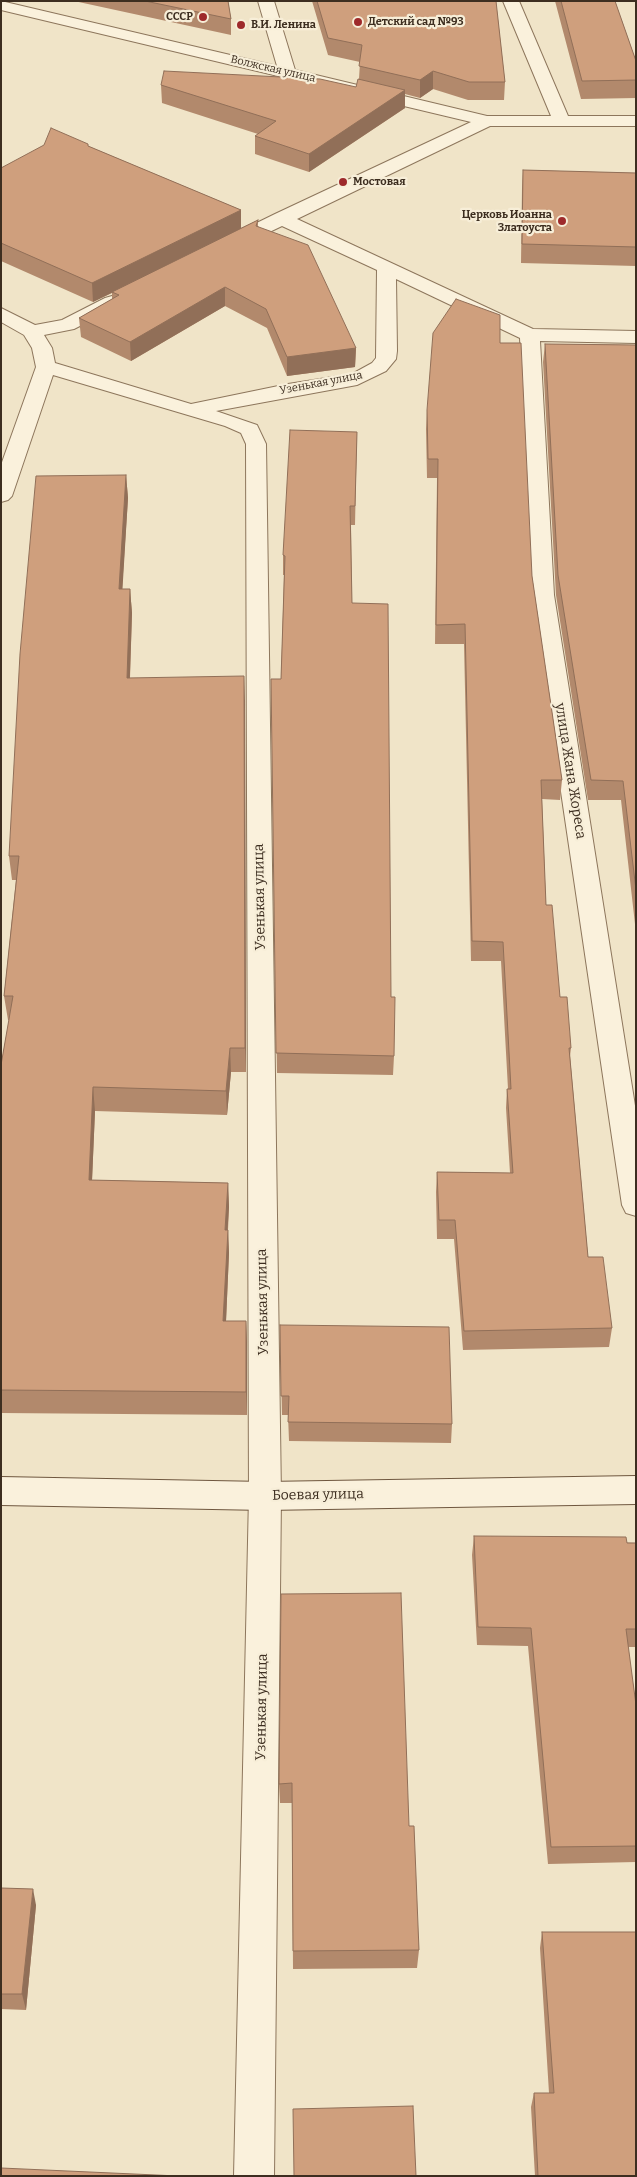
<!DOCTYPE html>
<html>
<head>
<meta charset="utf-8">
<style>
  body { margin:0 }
  #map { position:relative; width:637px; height:2177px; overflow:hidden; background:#f0e4c8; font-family:Bitter,serif }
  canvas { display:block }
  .frame { position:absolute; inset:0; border:2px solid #3d2e20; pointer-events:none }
</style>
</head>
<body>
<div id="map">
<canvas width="637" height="2177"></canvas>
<div class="frame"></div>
</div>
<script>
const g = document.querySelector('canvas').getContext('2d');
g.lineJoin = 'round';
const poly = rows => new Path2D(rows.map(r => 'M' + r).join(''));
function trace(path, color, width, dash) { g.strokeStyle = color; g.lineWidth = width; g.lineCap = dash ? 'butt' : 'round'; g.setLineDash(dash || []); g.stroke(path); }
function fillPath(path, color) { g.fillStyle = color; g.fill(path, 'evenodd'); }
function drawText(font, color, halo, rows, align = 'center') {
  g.font = font + ' Bitter,serif'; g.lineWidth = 4.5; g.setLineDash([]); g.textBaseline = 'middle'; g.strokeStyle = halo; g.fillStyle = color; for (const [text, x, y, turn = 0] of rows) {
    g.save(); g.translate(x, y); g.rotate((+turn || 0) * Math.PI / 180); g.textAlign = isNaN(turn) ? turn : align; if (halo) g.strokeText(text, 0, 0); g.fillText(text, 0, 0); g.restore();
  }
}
const street = poly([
  [1,1,277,66,258,1,274,1,295,70,487,116,551,116,503,1,519,1,568,116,636,116,636,126,490,126,297,219,533,329,636,331,636,343,540,341,554,595,636,1112,636,1216,626,1213,622,1205,532,595,520,338,396,279,397,351,396,359,386,371,357,385,216,411,257,425,266,444,281,1496,274,2176,234,2176,249,1496,246,444,241,433,225,426,53,375,12,496,8,500,1,502,1,465,36,367,32,348,24,335,1,322,1,308,35,325,62,320,105,298,112,296,119,298,122,302,119,306,74,329,44,335,52,348,55,363,191,404,288,384,352,374,372,363,376,358,377,270,282,226,236,248,229,250,222,248,220,244,222,240,275,214,471,122,1,10,1,1]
]);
const secondary = poly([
  [636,1476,636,1504,265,1510,1,1505,1,1477,265,1482,636,1476]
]);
trace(street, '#8d765c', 2);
trace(secondary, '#6f573f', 2);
fillPath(street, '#faf1dc');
fillPath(secondary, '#faf1dc');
fillPath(poly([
  [74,1,228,1,231,19,231,35],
  [312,1,496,1,505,82,504,100,468,100,433,89,420,98,405,94,405,108,309,172,255,154,255,136,258,134,162,103,161,85,356,87,359,79,360,62,328,55],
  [555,1,615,1,636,61,636,98,581,99],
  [88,146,241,210,241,228,258,220,258,226,356,348,355,367,287,376,267,328,225,306,131,361,81,337,79,318,112,299,112,293,93,302,1,261,1,168],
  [523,170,636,173,636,266,521,263,522,188],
  [500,343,532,576,562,780,560,800,542,799,546,905,560,997,571,1048,570,1056,588,1257,612,1328,609,1347,463,1350,454,1239,437,1239,436,1192,437,1172,510,1173,506,1108,507,1089,508,1089,501,961,471,961,464,644,435,644,437,478,427,478,426,429,427,410],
  [545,344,636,345,636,933,621,800,588,800,556,595,543,362],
  [357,432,355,525,351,525,352,603,391,997,394,1056,393,1075,277,1073,271,679,281,679,284,575,283,575,283,555],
  [126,475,128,498,122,589,130,589,132,613,130,678,245,700,246,1072,231,1072,227,1115,95,1111,92,1180,228,1183,229,1207,228,1230,229,1253,226,1321,246,1321,247,1344,247,1415,1,1413,1,1065,9,1020,8,1020,4,996,16,880,12,880,9,856],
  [280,1325,452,1424,451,1443,289,1441,288,1415,282,1415],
  [474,1536,636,1543,636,1647,628,1647,636,1705,636,1862,548,1864,528,1646,477,1645,472,1555],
  [281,1594,409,1826,419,1950,417,1968,293,1969,292,1803,280,1803,279,1784],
  [1,1888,36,1905,26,2010,1,2009],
  [542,1932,636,2176,535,2176,531,2107,534,2093,549,2093,540,1948]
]), '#b2896c');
fillPath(poly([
  [433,71,433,89,420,98,420,80],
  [405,90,405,108,309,172,309,154],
  [241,210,241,229,93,302,92,283],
  [225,287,225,306,131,361,130,342],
  [356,348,355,367,287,376,287,357],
  [126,475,128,498,121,613,119,589],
  [130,589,132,613,129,702,127,678],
  [244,676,245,700,246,1072,245,1048],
  [230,1048,231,1072,227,1115,226,1091],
  [93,1087,95,1111,91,1204,89,1180],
  [228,1183,229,1207,226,1253,225,1230],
  [228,1230,229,1253,225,1344,223,1321],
  [246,1321,247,1344,247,1415,246,1392],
  [33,1889,36,1905,26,2010,22,1994]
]), '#916f58');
const building = poly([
  [145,1,228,1,231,19,145,1],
  [317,1,496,1,505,82,469,82,433,71,420,80,359,66,362,45,328,38,317,1],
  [561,1,615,1,636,61,636,80,582,81,561,1],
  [164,71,320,79,356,87,358,79,405,90,309,154,255,136,276,121,161,85,164,71],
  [51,128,88,144,88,146,241,210,92,283,1,243,1,168,44,145,51,128],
  [523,170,636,173,636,247,522,244,523,170],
  [258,220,256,226,308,245,356,348,287,357,266,309,225,287,130,342,79,318,119,295,112,292,258,220],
  [456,299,500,315,500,343,521,343,532,576,562,780,541,780,546,905,552,905,560,997,567,997,571,1048,569,1048,588,1257,603,1257,612,1328,464,1331,455,1220,439,1220,437,1172,513,1173,507,1089,511,1089,503,942,472,941,465,624,436,625,438,459,428,459,427,410,433,333,456,299],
  [545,344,636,345,636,890,623,781,591,780,558,575,545,344],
  [290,430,357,432,355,506,350,506,352,603,388,604,391,997,395,997,394,1056,276,1053,271,679,281,679,285,556,283,555,290,430],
  [126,475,119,589,130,589,127,678,244,676,245,1048,230,1048,226,1091,93,1087,89,1180,228,1183,225,1230,228,1230,223,1321,246,1321,246,1392,1,1390,1,1065,13,996,4,996,19,856,9,856,20,654,36,476,126,475],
  [280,1325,449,1327,452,1424,288,1422,289,1396,281,1396,280,1325],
  [474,1536,626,1537,627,1543,636,1543,636,1629,626,1629,636,1705,636,1846,551,1847,531,1628,478,1627,474,1536],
  [401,1593,409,1826,414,1826,419,1950,293,1951,292,1783,279,1784,281,1594,401,1593],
  [1,1888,33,1889,22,1994,1,1994,1,1888],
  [542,1932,636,1932,636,2176,538,2176,534,2093,554,2093,542,1932],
  [413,2106,416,2176,294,2176,293,2109,413,2106],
  [1,2168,178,2176,1,2176,1,2168]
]);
fillPath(building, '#cf9f7d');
trace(building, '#916f58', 1);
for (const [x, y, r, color] of [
  [203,17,5,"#9e2a2b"],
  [358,22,5,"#9e2a2b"],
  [241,25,5,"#9e2a2b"],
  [343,182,5,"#9e2a2b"],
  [562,221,5,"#9e2a2b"]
]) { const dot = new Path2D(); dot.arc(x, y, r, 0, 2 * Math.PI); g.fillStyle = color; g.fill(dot); trace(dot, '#f7eed8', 2); }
drawText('bold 11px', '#3d2e20', '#f7eed8', [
  ["СССР",193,17,"right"],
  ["Детский сад №93",368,22],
  ["В.И. Ленина",251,25],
  ["Мостовая",353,182],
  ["Церковь Иоанна",552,215,"right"],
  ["Златоуста",552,228,"right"]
], 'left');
drawText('11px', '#3d2e20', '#f7eed8', [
  ["Волжская улица",273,69,13],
  ["Узенькая улица",321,383,-11]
]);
drawText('14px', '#3d2e20', '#f7eed8', [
  ["улица Жана Жореса",570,771,81],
  ["Узенькая улица",260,897,-91],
  ["Узенькая улица",263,1302,-91],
  ["Боевая улица",318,1495,-1],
  ["Узенькая улица",262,1707,-89]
]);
</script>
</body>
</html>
